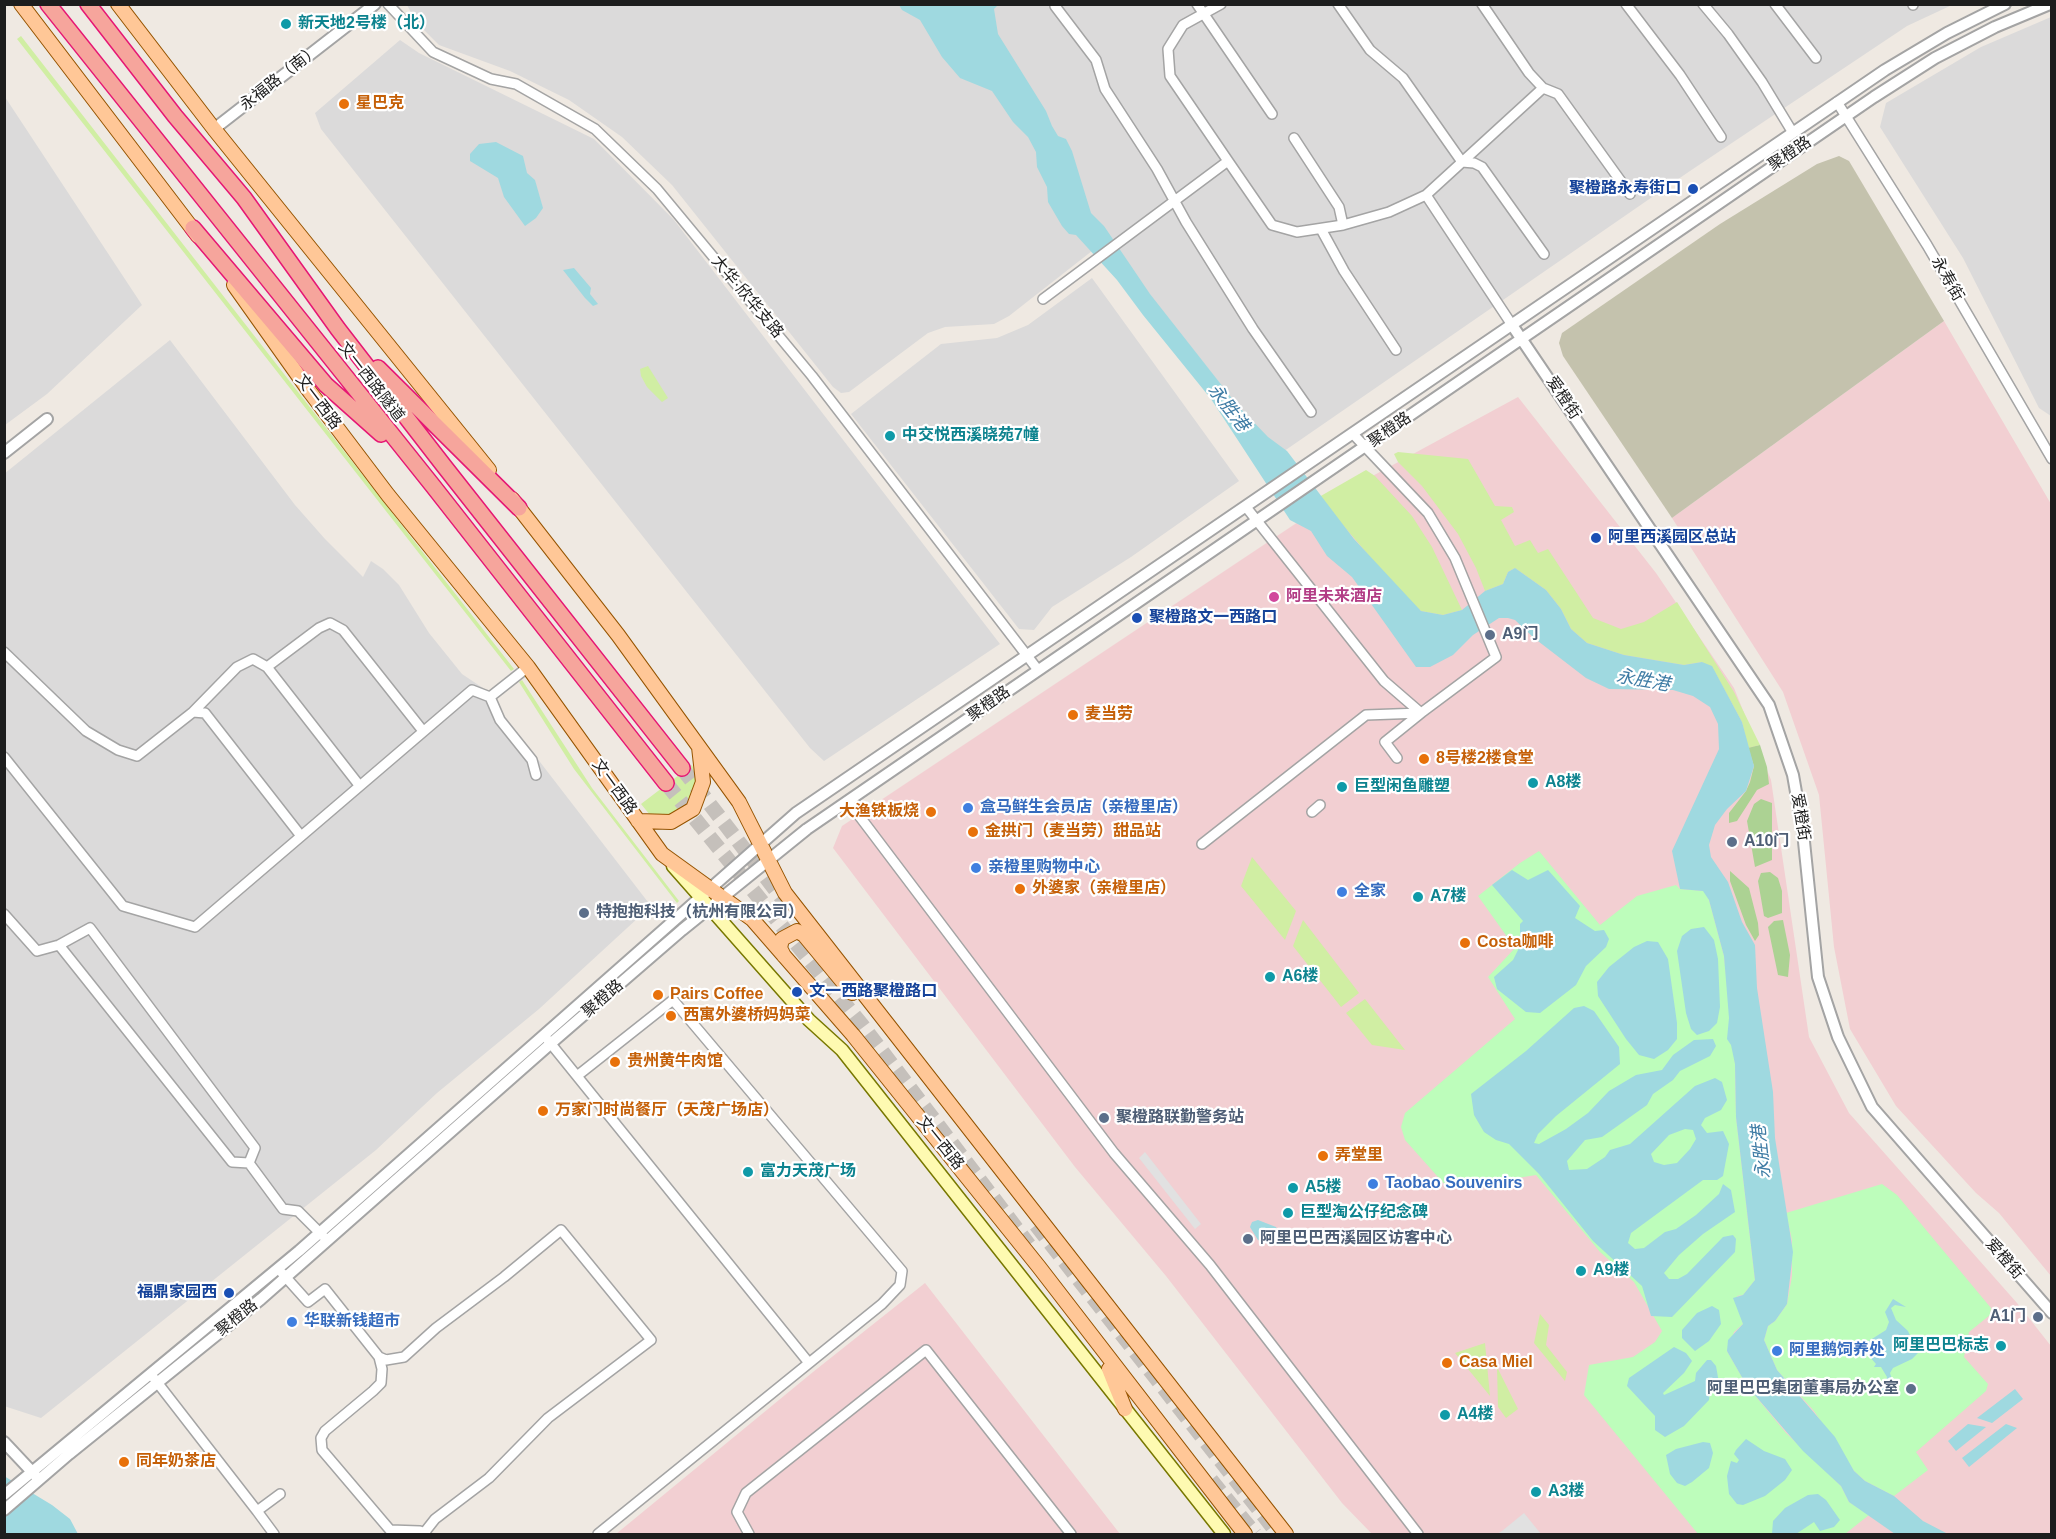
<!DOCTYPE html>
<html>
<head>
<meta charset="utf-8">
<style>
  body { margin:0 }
  #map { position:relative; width:2056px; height:1539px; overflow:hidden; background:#efe9e2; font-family:Arial,sans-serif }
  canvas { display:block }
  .frame { position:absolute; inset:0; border:6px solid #1d1d1d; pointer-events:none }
</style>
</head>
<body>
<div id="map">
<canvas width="2056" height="1539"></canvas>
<div class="frame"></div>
</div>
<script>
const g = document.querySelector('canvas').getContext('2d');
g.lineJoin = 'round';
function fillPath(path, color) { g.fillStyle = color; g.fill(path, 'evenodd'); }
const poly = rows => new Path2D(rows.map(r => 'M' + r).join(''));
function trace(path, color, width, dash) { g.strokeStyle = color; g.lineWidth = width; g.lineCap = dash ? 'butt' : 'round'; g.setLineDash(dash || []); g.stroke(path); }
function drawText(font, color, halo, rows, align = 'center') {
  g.font = font + ' Arial,"Noto Sans SC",sans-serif'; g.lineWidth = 4.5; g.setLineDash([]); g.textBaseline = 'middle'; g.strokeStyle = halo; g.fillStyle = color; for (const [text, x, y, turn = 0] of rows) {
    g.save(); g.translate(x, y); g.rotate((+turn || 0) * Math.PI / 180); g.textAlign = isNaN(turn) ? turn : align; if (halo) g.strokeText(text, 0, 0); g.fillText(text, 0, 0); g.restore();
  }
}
fillPath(poly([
  [407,5,407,4,1952,5,1907,26,1687,173,1277,456,1106,240,1009,316,994,324,945,327,928,333,849,392,841,393,833,387,672,185,622,137,569,100,510,71,439,45,416,22],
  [2051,17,2052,17,2051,416,2039,408,1963,258,1880,127,1886,103,1981,47],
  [400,40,419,53,594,139,674,220,1000,644,824,761,810,748,321,129,315,113],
  [5,97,142,305,47,394,5,425],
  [1092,278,1239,481,1131,557,1052,607,1034,630,1019,629,851,414,941,344,997,338,1028,325],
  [170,340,295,505,325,539,363,577,371,561,383,569,399,585,429,633,462,674,483,688,651,906,539,1009,437,1093,376,1150,41,1418,4,1406,4,474]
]), '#dbdada');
fillPath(poly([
  [1944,321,2051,504,2051,1276,1999,1213,1976,1193,1896,1106,1850,1029,1834,947,1819,795,1783,692,1672,518],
  [1518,397,1656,573,1734,688,1771,780,1809,1037,1849,1113,2017,1303,2051,1346,2051,1534,1372,1534,1342,1503,1166,1276,1075,1167,833,848,842,826,1343,492],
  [925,1283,1120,1534,616,1534,813,1372]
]), '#f2cfd2');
fillPath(poly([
  [1839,156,1849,161,1944,321,1672,518,1563,356,1559,343,1562,333,1720,224,1817,164]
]), '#c4c2ad');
fillPath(poly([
  [21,36,379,496,514,669,511,671,17,39],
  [648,366,668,398,662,402,647,387,641,376,640,369],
  [1398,452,1468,459,1495,506,1512,507,1514,512,1501,520,1515,546,1530,540,1538,553,1548,549,1593,618,1621,629,1644,622,1677,602,1734,692,1760,745,1748,748,1742,722,1716,674,1702,662,1684,665,1624,655,1587,643,1571,629,1561,609,1546,590,1515,568,1508,572,1503,584,1485,591,1476,568,1458,534,1422,486,1398,462,1394,454],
  [1366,470,1375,476,1412,516,1432,547,1462,610,1443,615,1421,611,1400,592,1319,497],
  [522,680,592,788,679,901,677,903,574,769,519,682],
  [692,765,697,777,697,792,690,805,676,816,650,815,641,804],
  [1252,857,1296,911,1285,940,1241,886],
  [1303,920,1359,993,1341,1007,1293,946],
  [1365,999,1405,1050,1372,1045,1346,1013],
  [1540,1314,1549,1325,1546,1345,1567,1372,1565,1381,1534,1343],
  [1485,1343,1490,1396,1455,1353],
  [1497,1367,1518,1409,1506,1418,1498,1407]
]), '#d0eea3');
fillPath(poly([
  [1760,745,1767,767,1769,784,1757,790,1737,821,1729,823,1729,813,1746,791,1750,782,1754,766,1748,748],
  [1761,799,1772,803,1772,860,1755,867,1747,821,1754,804],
  [1730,871,1749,888,1758,923,1759,935,1755,941,1746,925,1730,881],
  [1770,872,1778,878,1782,891,1782,913,1768,918,1764,916,1758,881,1761,873],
  [1783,920,1790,955,1788,977,1778,975,1768,927,1774,921]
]), '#acd293');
fillPath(poly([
  [1539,851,1600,925,1637,896,1676,885,1680,889,1704,891,1709,900,1724,956,1735,1064,1736,1117,1755,1280,1743,1295,1737,1296,1743,1324,1734,1332,1727,1351,1747,1386,1786,1433,1841,1486,1849,1502,1869,1515,1845,1534,1698,1534,1584,1395,1589,1365,1633,1357,1655,1342,1662,1331,1634,1282,1600,1252,1536,1175,1462,1187,1446,1186,1405,1140,1401,1127,1405,1113,1515,1019,1488,977,1515,948,1478,896,1520,863],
  [1882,1184,1897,1195,1991,1308,1990,1315,1969,1332,1964,1357,1988,1384,1986,1391,1916,1452,1928,1470,1894,1496,1865,1481,1854,1471,1814,1411,1777,1370,1764,1340,1768,1326,1775,1321,1787,1304,1792,1276,1792,1240,1786,1213]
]), '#bdfdbb');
fillPath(poly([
  [1145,1152,1201,1224,1195,1229,1139,1158],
  [1524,1513,1541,1534,1497,1534,1502,1531]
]), '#e1e1e1');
fillPath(poly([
  [899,5,998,5,994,9,998,34,1046,111,1052,126,1058,136,1066,139,1072,151,1091,213,1104,226,1150,294,1238,406,1268,437,1287,451,1354,539,1421,611,1443,615,1462,610,1485,591,1503,584,1508,572,1515,568,1546,590,1561,609,1571,629,1587,643,1624,655,1684,665,1702,662,1712,666,1742,722,1754,766,1746,791,1727,809,1715,825,1709,845,1711,857,1728,882,1742,922,1755,945,1757,988,1773,1092,1775,1138,1793,1252,1787,1304,1775,1321,1768,1326,1764,1340,1777,1370,1835,1437,1854,1471,1865,1481,1894,1496,1923,1521,1948,1534,1895,1534,1849,1502,1841,1486,1803,1451,1747,1386,1727,1351,1728,1340,1743,1324,1733,1298,1743,1295,1755,1280,1736,1117,1735,1064,1731,1045,1727,1039,1729,1018,1724,956,1709,900,1703,891,1680,889,1672,851,1719,749,1718,724,1710,707,1693,696,1673,690,1609,689,1586,678,1534,638,1515,620,1508,618,1499,618,1473,635,1453,655,1430,667,1416,667,1352,577,1327,556,1311,531,1290,520,1211,399,1143,315,1117,280,1076,235,1069,234,1062,226,1048,202,1047,187,1037,167,1036,152,1028,137,1013,122,992,91,960,78,942,57,920,20,902,10],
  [496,142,523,156,527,173,535,180,543,208,536,218,525,226,504,197,498,178,470,161,470,154,479,144],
  [574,268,591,288,590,294,598,304,593,306,585,298,563,270],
  [1512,870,1528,880,1548,870,1580,906,1575,918,1595,931,1604,930,1609,939,1606,947,1586,966,1576,985,1540,1013,1526,1012,1497,989,1494,977,1513,960,1520,946,1520,924,1523,921,1492,885],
  [1704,927,1714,940,1718,959,1720,1007,1717,1023,1709,1031,1697,1035,1691,1029,1686,1013,1677,951,1682,936,1691,929],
  [1647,941,1658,942,1668,959,1677,1023,1677,1039,1668,1050,1654,1059,1639,1055,1626,1039,1598,996,1597,982,1609,967,1634,947],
  [1584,1006,1594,1011,1619,1047,1620,1064,1556,1116,1538,1134,1534,1143,1539,1144,1566,1129,1588,1113,1609,1091,1636,1075,1662,1070,1673,1055,1694,1040,1713,1039,1716,1046,1710,1056,1680,1071,1673,1080,1653,1094,1647,1105,1602,1137,1585,1140,1567,1161,1569,1170,1587,1169,1605,1157,1610,1150,1630,1144,1695,1086,1715,1078,1722,1082,1727,1100,1721,1110,1705,1118,1701,1125,1707,1133,1723,1131,1729,1144,1723,1176,1717,1180,1703,1180,1631,1233,1628,1243,1635,1249,1644,1248,1665,1232,1676,1229,1696,1215,1719,1194,1723,1184,1731,1190,1735,1212,1703,1234,1679,1255,1664,1273,1669,1279,1678,1279,1687,1274,1723,1237,1733,1235,1736,1239,1735,1252,1672,1317,1651,1316,1642,1286,1593,1241,1539,1174,1509,1144,1496,1140,1484,1132,1474,1115,1471,1094,1526,1051,1574,1008],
  [1685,1129,1693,1130,1696,1139,1690,1149,1677,1163,1664,1165,1654,1162,1651,1154,1669,1135],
  [1258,1220,1276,1227,1282,1238,1281,1241,1271,1245,1258,1240,1250,1227,1252,1222],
  [1893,1299,1906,1307,1895,1305,1891,1308,1896,1320,1908,1331,1918,1353,1912,1359,1893,1368,1890,1373,1893,1383,1890,1390,1879,1396,1869,1382,1876,1380,1885,1384,1887,1377,1881,1367,1874,1367,1876,1364,1863,1349,1864,1344,1886,1330,1889,1322,1885,1312],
  [1712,1306,1719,1310,1721,1324,1709,1341,1695,1351,1682,1338,1682,1330,1697,1313],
  [1674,1347,1686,1353,1692,1361,1684,1373,1663,1393,1664,1395,1695,1381,1696,1373,1707,1360,1711,1360,1716,1366,1719,1383,1710,1389,1709,1400,1684,1426,1665,1437,1655,1430,1655,1416,1627,1386,1629,1378],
  [2015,1389,2023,1399,1992,1423,1977,1418],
  [1968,1424,1986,1427,1956,1451,1948,1441],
  [2006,1424,2017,1428,1969,1467,1962,1458],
  [1746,1439,1764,1451,1785,1459,1792,1470,1785,1480,1765,1496,1743,1505,1737,1504,1729,1494,1727,1476,1731,1461,1737,1463,1739,1460,1734,1454,1736,1450],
  [1703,1442,1710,1443,1713,1453,1709,1468,1692,1482,1685,1486,1677,1483,1670,1474,1666,1455,1676,1449],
  [4,1476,52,1505,70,1519,78,1534,8,1534,5,1532],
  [1818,1494,1826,1500,1840,1520,1834,1527,1820,1531,1814,1522,1796,1534,1772,1534,1773,1521,1785,1508,1808,1495]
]), '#9fd9e0');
trace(poly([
  [682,768,787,905],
  [666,783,862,1025,1029,1245],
  [1036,1225,1278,1534],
  [1211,1480,1255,1534]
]), '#c5c0bb', 15, [15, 8]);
const minor = poly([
  [388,4,433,52,491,79,516,84,595,129,657,189,812,376,1038,670],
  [1197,4,1272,114],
  [1338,4,1370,50,1403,78,1462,162,1474,163,1482,167,1544,254],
  [1482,4,1529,73,1543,88,1558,94,1630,194],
  [1626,4,1680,75,1721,137],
  [1703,4,1728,34,1762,82,1793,133],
  [1775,4,1816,58],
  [1913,4,1913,5],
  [1055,6,1096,60,1105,89,1157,169,1186,222,1253,329,1311,412],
  [1837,102,1927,245,2052,459],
  [1294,138,1339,207,1343,225],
  [1228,161,1272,225,1297,232,1343,225,1389,212,1426,195,1512,325],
  [1426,195,1543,88],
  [1321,229,1344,271,1396,350],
  [1043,299,1228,161,1170,76,1168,49,1183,25,1221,4],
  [1246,507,1384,681,1421,713,1385,742,1397,758],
  [4,652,86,731,118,750,137,756,193,712,205,713,301,836],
  [267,667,319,628,330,623,343,630,423,731],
  [528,667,490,697,500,720,532,760,536,775],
  [193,712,237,667,253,659,267,667,359,785],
  [4,757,123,906,195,927,472,690,490,697],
  [848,801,1114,1153,1210,1265,1418,1534],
  [1312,812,1320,805],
  [1202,844,1366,715,1421,713,1496,657,1455,558,1428,513,1353,434],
  [4,914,37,951,59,945,90,928,255,1148,249,1163,232,1162,59,945],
  [547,1039,809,1363],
  [577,1076,673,1000,902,1271,900,1285,882,1304,598,1534],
  [249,1163,283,1209,298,1211,323,1236],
  [282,1273,308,1302,325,1289,379,1357,382,1369,381,1383,373,1391,325,1431,321,1438,322,1450,390,1530,420,1531,426,1534],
  [379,1357,386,1360,404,1357,436,1328,504,1277,561,1230,651,1340,548,1418,489,1478,435,1519,424,1533],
  [153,1377,257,1511,280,1494],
  [257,1511,274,1534],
  [749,1534,737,1512,746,1493,926,1350,1071,1534]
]);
const tertiary = poly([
  [214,129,375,4],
  [1512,325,1769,705,1793,775,1803,832,1818,977,1838,1037,1872,1107,2052,1313],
  [4,453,47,419],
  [4,1442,35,1475],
  [4,1495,299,1251,796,813,1885,70,1947,33,2005,4],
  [4,1510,69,1454,261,1299,557,1038,682,930,807,829,1874,97,1935,58,1995,27,2050,4]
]);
const secondary = poly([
  [673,866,809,1020,842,1050,1224,1534]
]);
const primary = poly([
  [21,4,198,236],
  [118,4,214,129,489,470],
  [234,285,310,392,388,495,528,667,662,854,752,919,853,1035,1039,1267,1245,1534],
  [512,499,618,635,739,802,785,893,1286,1534],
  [638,821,671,822,693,809,703,782,699,747],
  [784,956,780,948,782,939,797,931,804,935,852,993],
  [1109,1369,1125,1409]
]);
const trunk = poly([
  [48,4,433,486,666,783],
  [88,4,175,116,244,198,338,329,444,466,682,768],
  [193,228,326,385,381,434],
  [378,368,519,508]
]);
trace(minor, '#a4a4a4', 12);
trace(tertiary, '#a4a4a4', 14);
trace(secondary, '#787800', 15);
trace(primary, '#965400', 16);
trace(trunk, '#e61774', 18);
trace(minor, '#fff', 9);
trace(tertiary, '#fff', 10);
trace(secondary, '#fefab1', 12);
trace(primary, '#ffc797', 14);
trace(trunk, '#f6a59c', 15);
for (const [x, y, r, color] of [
  [286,24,6,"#0f9aa8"],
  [344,104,6,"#e8710a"],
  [1693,189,6,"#1a4fb4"],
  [890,436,6,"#0f9aa8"],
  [1596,538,6,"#1a4fb4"],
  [1274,597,6,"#d1479c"],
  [1137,618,6,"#1a4fb4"],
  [1490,635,6,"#5c6f8a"],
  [1073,715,6,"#e8710a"],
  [1424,759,6,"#e8710a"],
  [1533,783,6,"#0f9aa8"],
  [1342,787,6,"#0f9aa8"],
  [968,808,6,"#3f7fe0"],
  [931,812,6,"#e8710a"],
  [973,832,6,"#e8710a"],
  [1732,842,6,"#5c6f8a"],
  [976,868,6,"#3f7fe0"],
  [1020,889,6,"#e8710a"],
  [1342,892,6,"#3f7fe0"],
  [1418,897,6,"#0f9aa8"],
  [584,913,6,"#5c6f8a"],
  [1465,943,6,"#e8710a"],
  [1270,977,6,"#0f9aa8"],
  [797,992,6,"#1a4fb4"],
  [658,995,6,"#e8710a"],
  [671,1016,6,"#e8710a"],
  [615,1062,6,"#e8710a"],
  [543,1111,6,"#e8710a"],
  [1104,1118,6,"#5c6f8a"],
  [1323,1156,6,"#e8710a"],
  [748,1172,6,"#0f9aa8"],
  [1373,1184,6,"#3f7fe0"],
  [1293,1188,6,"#0f9aa8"],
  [1288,1213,6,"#0f9aa8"],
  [1248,1239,6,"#5c6f8a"],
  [1581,1271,6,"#0f9aa8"],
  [229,1293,6,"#1a4fb4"],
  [2038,1317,6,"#5c6f8a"],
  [292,1322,6,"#3f7fe0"],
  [2001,1346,6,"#0f9aa8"],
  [1777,1351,6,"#3f7fe0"],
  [1447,1363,6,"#e8710a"],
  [1911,1389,6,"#5c6f8a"],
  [1445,1415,6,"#0f9aa8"],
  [124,1462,6,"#e8710a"],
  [1536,1492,6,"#0f9aa8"]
]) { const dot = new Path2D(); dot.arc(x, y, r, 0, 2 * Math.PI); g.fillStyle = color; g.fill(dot); trace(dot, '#fff', 2); }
drawText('bold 16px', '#0d838f', '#fff', [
  ["新天地2号楼（北）",298,24],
  ["中交悦西溪晓苑7幢",902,436],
  ["A8楼",1545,783],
  ["巨型闲鱼雕塑",1354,787],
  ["A7楼",1430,897],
  ["A6楼",1282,977],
  ["富力天茂广场",760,1172],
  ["A5楼",1305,1188],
  ["巨型淘公仔纪念碑",1300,1213],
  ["A9楼",1593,1271],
  ["阿里巴巴标志",1989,1346,"right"],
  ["A4楼",1457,1415],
  ["A3楼",1548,1492]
], 'left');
drawText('16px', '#1d1d1d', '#fff', [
  ["永福路（南）",280,78,-38],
  ["聚橙路",1790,154,-34],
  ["永寿街",1947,279,60],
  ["大华·欣华支路",747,297,50],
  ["文一西路隧道",371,382,52],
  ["爱橙街",1563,398,56],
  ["文一西路",318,402,53],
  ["聚橙路",1390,430,-35],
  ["聚橙路",989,704,-35],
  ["文一西路",614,787,54],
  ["爱橙街",1800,817,81],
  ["聚橙路",603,999,-41],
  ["文一西路",940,1143,51],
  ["爱橙街",2004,1259,49],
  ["聚橙路",237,1318,-39]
]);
drawText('bold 16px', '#c56008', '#fff', [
  ["星巴克",356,104],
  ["麦当劳",1085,715],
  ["8号楼2楼食堂",1436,759],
  ["大渔铁板烧",919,812,"right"],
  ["金拱门（麦当劳）甜品站",985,832],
  ["外婆家（亲橙里店）",1032,889],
  ["Costa咖啡",1477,943],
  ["Pairs Coffee",670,995],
  ["西寓外婆桥妈妈菜",683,1016],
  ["贵州黄牛肉馆",627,1062],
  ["万家门时尚餐厅（天茂广场店）",555,1111],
  ["弄堂里",1335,1156],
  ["Casa Miel",1459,1363],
  ["同年奶茶店",136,1462]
], 'left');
drawText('bold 16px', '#164399', '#fff', [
  ["聚橙路永寿街口",1681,189,"right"],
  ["阿里西溪园区总站",1608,538],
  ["聚橙路文一西路口",1149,618],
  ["文一西路聚橙路口",809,992],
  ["福鼎家园西",217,1293,"right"]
], 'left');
drawText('bold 16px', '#b23c85', '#fff', [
  ["阿里未来酒店",1286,597]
], 'left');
drawText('bold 16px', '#4e5e75', '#fff', [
  ["A9门",1502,635],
  ["A10门",1744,842],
  ["特抱抱科技（杭州有限公司）",596,913],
  ["聚橙路联勤警务站",1116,1118],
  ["阿里巴巴西溪园区访客中心",1260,1239],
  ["A1门",2026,1317,"right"],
  ["阿里巴巴集团董事局办公室",1899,1389,"right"]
], 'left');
drawText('bold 16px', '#366cbe', '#fff', [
  ["盒马鲜生会员店（亲橙里店）",980,808],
  ["亲橙里购物中心",988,868],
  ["全家",1354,892],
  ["Taobao Souvenirs",1385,1184],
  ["华联新钱超市",304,1322],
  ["阿里鹅饲养处",1789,1351]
], 'left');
drawText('italic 18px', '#3d7ba4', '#fff', [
  ["永胜港",1228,408,52],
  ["永胜港",1643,681,10],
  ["永胜港",1762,1152,-96]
]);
</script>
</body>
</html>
